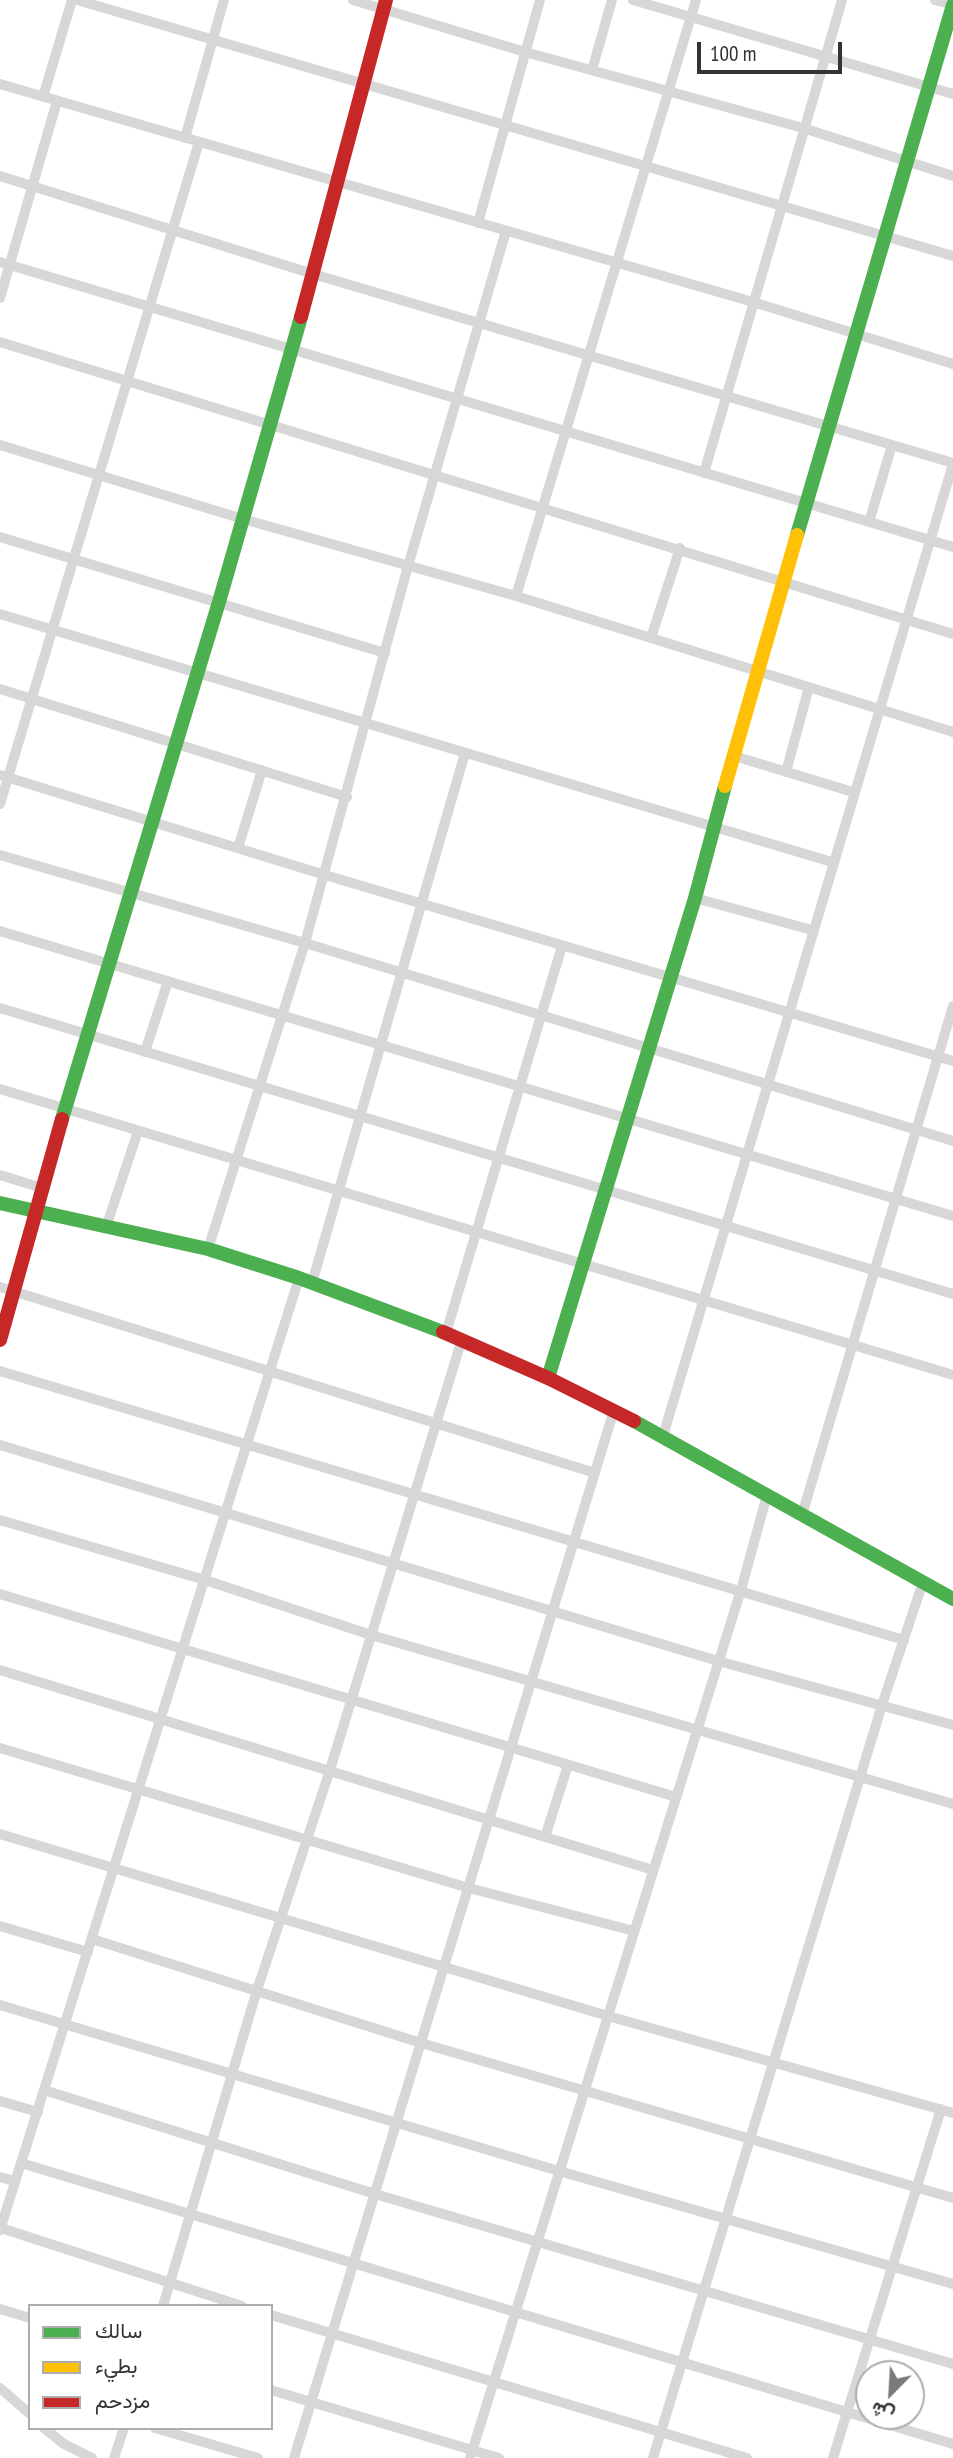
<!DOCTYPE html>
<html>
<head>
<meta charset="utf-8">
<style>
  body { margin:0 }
  #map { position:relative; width:953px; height:2458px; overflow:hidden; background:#fff; font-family:"PT Sans Narrow",Vazirmatn,sans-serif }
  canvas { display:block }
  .legend { position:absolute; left:28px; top:2304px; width:245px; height:126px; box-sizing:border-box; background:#fff; border:2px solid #adadad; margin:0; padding:9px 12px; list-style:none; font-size:21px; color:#333 }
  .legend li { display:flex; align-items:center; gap:14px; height:35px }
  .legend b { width:35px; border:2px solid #adadad }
  .north { position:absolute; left:855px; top:2360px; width:70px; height:70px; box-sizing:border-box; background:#fff; border:2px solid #adadad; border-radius:50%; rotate:204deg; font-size:19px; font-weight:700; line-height:28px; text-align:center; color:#333 }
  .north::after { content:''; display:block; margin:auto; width:24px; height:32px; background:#7a7a7a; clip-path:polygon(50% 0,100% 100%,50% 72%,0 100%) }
  .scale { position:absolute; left:697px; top:42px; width:145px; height:32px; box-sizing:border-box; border:4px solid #333; border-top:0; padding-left:9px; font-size:21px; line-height:24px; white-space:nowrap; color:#333; -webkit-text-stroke:5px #fff; paint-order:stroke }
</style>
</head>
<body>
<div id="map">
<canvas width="953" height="2458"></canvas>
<ul class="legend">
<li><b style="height:9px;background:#4caf50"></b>سالك</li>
<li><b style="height:9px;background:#ffc107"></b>بطيء</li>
<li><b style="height:9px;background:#c62828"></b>مزدحم</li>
</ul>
<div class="north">ش</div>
<div class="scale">100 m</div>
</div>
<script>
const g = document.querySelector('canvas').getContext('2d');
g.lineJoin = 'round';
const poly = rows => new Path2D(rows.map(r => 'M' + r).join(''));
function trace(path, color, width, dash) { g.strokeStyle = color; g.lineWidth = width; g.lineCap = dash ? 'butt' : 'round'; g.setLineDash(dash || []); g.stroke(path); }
trace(poly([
  [77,0,953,256],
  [353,0,525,52,803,128,953,176],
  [633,0,953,94],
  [935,0,953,5],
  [592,70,612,0],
  [0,84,753,302,953,364],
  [43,97,72,0],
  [185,138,224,0],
  [0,176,313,274,953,463],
  [478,223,540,0],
  [0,262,953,547],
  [0,298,57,101],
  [0,342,953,634],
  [0,445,243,519,516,596,953,732],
  [704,473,842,0],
  [869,522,892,445],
  [0,537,385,653],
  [516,596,696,0],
  [0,614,832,862],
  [651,638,680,548],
  [0,689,347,797],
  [734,756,853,792],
  [786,772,809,687],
  [0,775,325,875,953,1061],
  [0,804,199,142],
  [238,848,262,770],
  [0,855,305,943,953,1141],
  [695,898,812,930],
  [0,931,953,1216],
  [0,1008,953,1294],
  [145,1052,168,981],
  [0,1089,953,1375],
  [0,1175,42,1188],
  [107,1224,138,1131],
  [208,1249,305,943,408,566,506,231],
  [312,1283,465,753],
  [0,1287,595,1473],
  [446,1333,562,946],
  [0,1371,904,1640],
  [663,1436,953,464],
  [0,1445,718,1661,953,1725],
  [802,1515,953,1006],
  [0,1520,205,1580,371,1635,953,1804],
  [0,1594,676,1797],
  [0,1670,653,1870],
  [0,1748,469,1888,634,1931],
  [0,1834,608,2016,953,2113],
  [545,1837,568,1765],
  [0,1926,88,1952],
  [92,1939,421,2043,953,2198],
  [0,2005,559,2171,953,2284],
  [44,2090,375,2194,953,2364],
  [0,2101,38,2112],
  [21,2163,953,2444],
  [0,2177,15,2181],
  [1,2228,242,2306],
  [0,2230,299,1278],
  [163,2306,257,1990,329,1773,462,1339],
  [0,2309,30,2318],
  [271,2315,747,2458],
  [0,2388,30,2414],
  [271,2390,499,2458],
  [44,2428,64,2444,92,2458],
  [155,2428,258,2458],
  [114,2458,124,2428],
  [294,2458,614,1410],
  [470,2458,741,1590,767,1495],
  [653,2458,882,1705,923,1582],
  [833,2458,941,2109]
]), '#d7d7d7', 10);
trace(poly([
  [797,535,953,5],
  [62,1119,219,602,301,317],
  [0,1203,208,1249,299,1278,443,1332],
  [548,1378,695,898,725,786],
  [634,1421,953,1599]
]), '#4caf50', 14);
trace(poly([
  [725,786,797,535]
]), '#ffc107', 14);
trace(poly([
  [301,317,386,0],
  [443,1332,548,1378,634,1421],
  [0,1340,62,1119]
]), '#c62828', 14);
</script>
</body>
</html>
